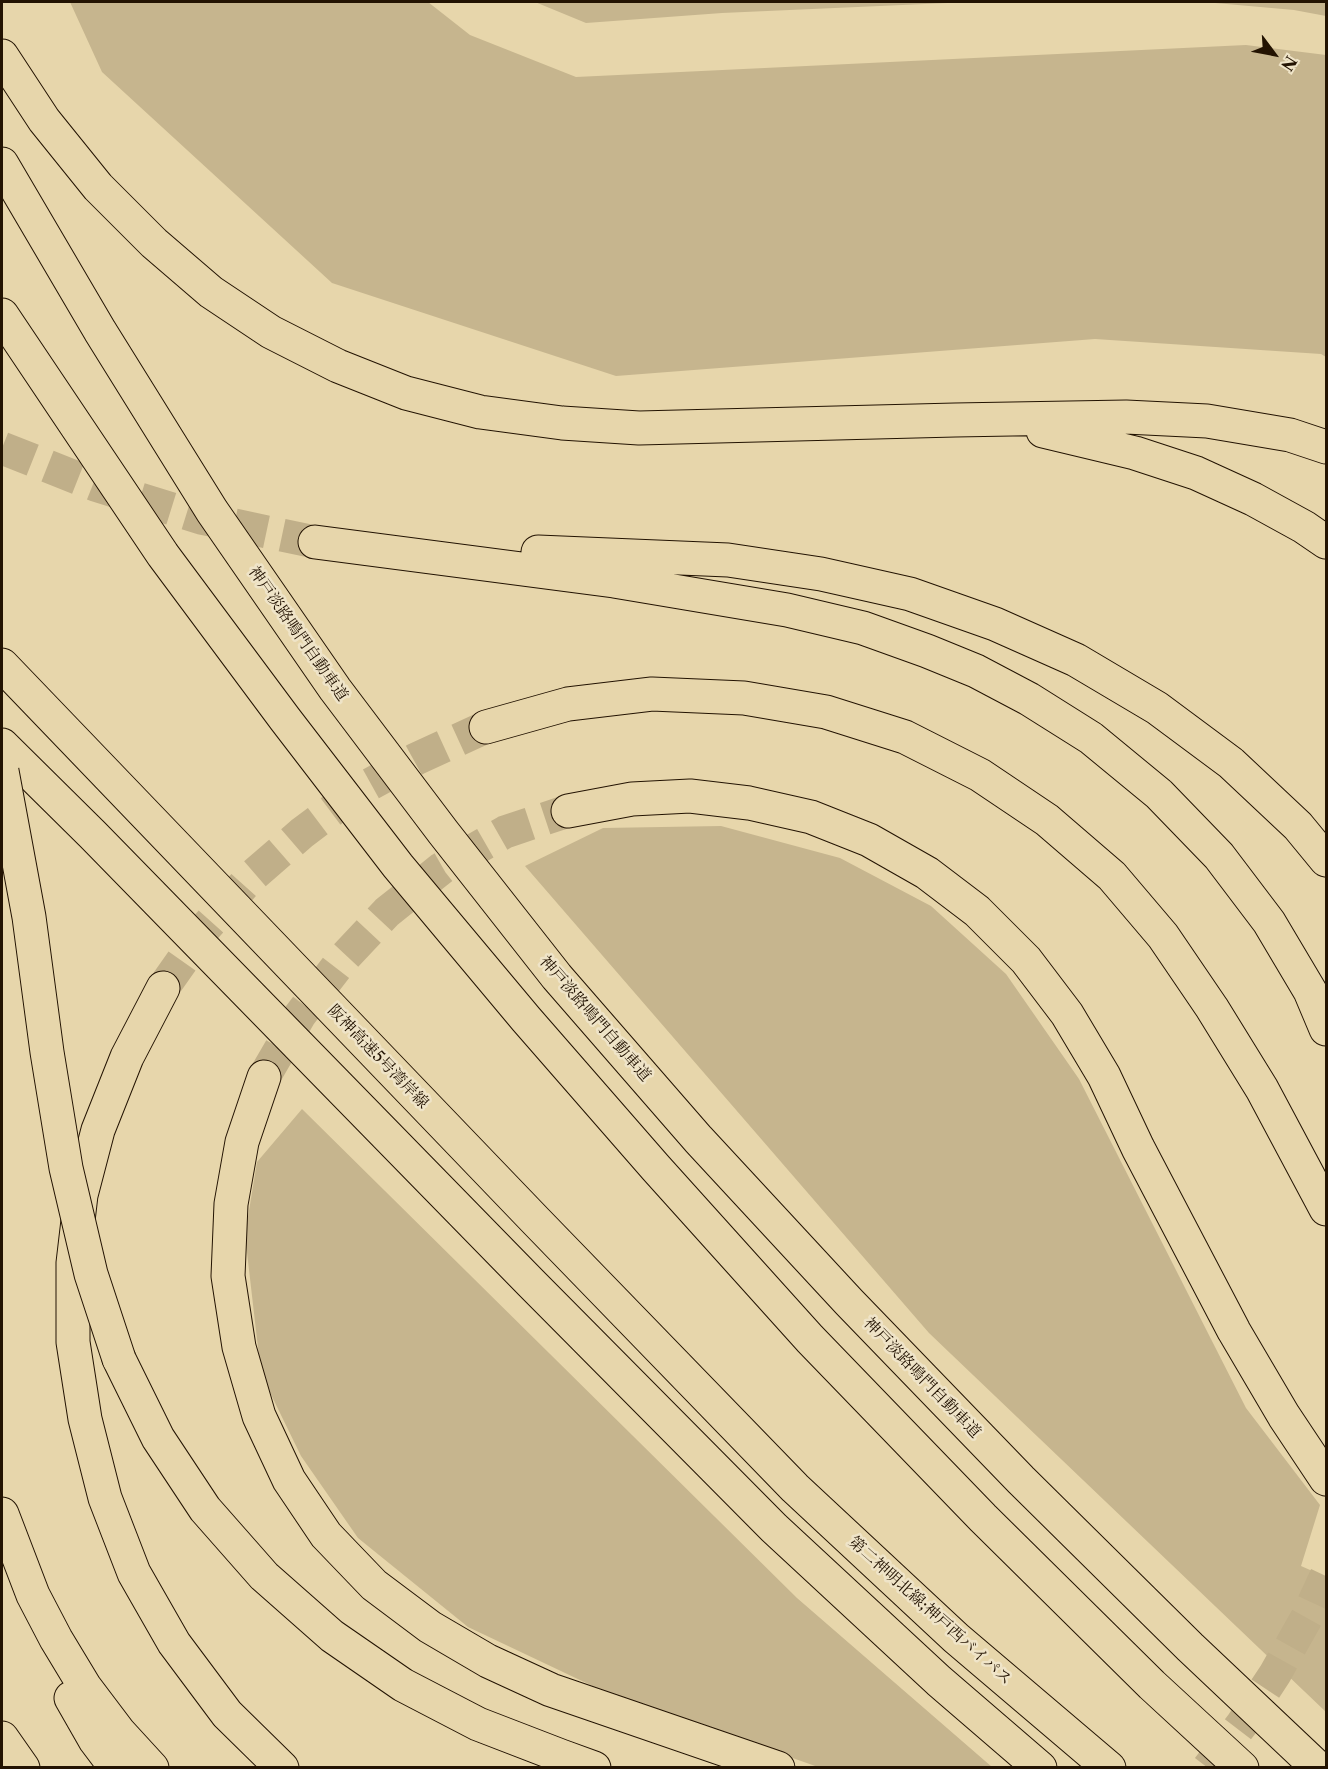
<!DOCTYPE html>
<html>
<head>
<meta charset="utf-8">
<style>
  body { margin:0 }
  #map { position:relative; width:1328px; height:1769px; overflow:hidden; background:#e7d6ab; font-family:"Libre Caslon Text",serif }
  canvas { display:block }
  .frame { position:absolute; inset:0; border:3px solid #231302; pointer-events:none }
  .north { position:absolute; left:1244px; top:24px; width:60px; height:60px; -webkit-text-stroke:4px #efe4c8; paint-order:stroke; rotate:122deg; font-size:16px; font-weight:700; line-height:24px; text-align:center; color:#231302 }
  .north::after { content:''; display:block; margin:auto; width:21px; height:27px; background:#231302; clip-path:polygon(50% 0,100% 100%,50% 72%,0 100%) }
</style>
</head>
<body>
<div id="map">
<canvas width="1328" height="1769"></canvas>
<div class="frame"></div>
<div class="north">N</div>
</div>
<script>
const g = document.querySelector('canvas').getContext('2d');
g.lineJoin = 'round';
function fillPath(path, color) { g.fillStyle = color; g.fill(path, 'evenodd'); }
const poly = rows => new Path2D(rows.map(r => 'M' + r).join(''));
function trace(path, color, width, dash) { g.strokeStyle = color; g.lineWidth = width; g.lineCap = dash ? 'butt' : 'round'; g.setLineDash(dash || []); g.stroke(path); }
function drawText(font, color, halo, rows, align = 'center') {
  g.font = font + ' "Libre Caslon Text","Noto Serif JP",serif'; g.lineWidth = 5; g.setLineDash([]); g.textBaseline = 'middle'; g.strokeStyle = halo; g.fillStyle = color; for (const [text, x, y, turn = 0] of rows) {
    g.save(); g.translate(x, y); g.rotate((+turn || 0) * Math.PI / 180); g.textAlign = isNaN(turn) ? turn : align; if (halo) g.strokeText(text, 0, 0); g.fillText(text, 0, 0); g.restore();
  }
}
fillPath(poly([
  [70,2,428,2,470,35,576,77,1246,45,1326,55,1326,357,1321,354,1095,339,616,376,332,283,102,72],
  [535,2,970,2,722,13,586,23],
  [1204,2,1326,2,1326,16,1294,10],
  [721,826,840,858,931,906,1006,974,1079,1079,1246,1408,1320,1505,1301,1566,1326,1577,1326,1712,929,1333,525,866,603,828],
  [302,1109,797,1598,992,1767,818,1767,601,1690,468,1627,358,1538,301,1456,261,1374,245,1235,257,1162]
]), '#c6b58e');
trace(poly([
  [2,448,95,485,201,518,315,542],
  [163,988,206,927,250,878,302,833,358,791,416,759,486,727],
  [264,1077,300,1015,342,960,387,912,442,868,505,832,568,811],
  [1208,1768,1242,1724,1275,1674,1307,1617,1326,1576]
]), '#c0af89', 33, [33, 16]);
const motorway = poly([
  [2,56,44,120,98,187,154,243,211,292,271,332,338,366,406,393,480,412,562,423,639,428,955,420,1126,417,1207,421,1290,435,1326,447],
  [2,164,100,331,212,511,335,689,443,832,557,977,698,1139,849,1302,1021,1480,1190,1647,1318,1768],
  [2,315,163,555,285,719,398,866,526,1019,656,1168,810,1339,983,1518,1152,1685,1242,1768],
  [1043,431,1135,453,1196,473,1253,499,1304,527,1326,542],
  [315,542,614,581,787,610,863,628,927,651,976,671,1029,699,1091,738,1159,794,1219,856,1269,922,1310,991,1326,1029],
  [538,552,728,560,821,574,910,594,995,624,1076,660,1157,708,1231,763,1298,826,1326,860],
  [2,665,536,1221,795,1488,956,1638,1109,1768],
  [486,727,568,704,652,694,744,698,826,712,905,737,980,775,1047,820,1112,876,1163,936,1212,1008,1262,1089,1326,1209],
  [2,745,93,835,531,1283,774,1528,939,1681,1040,1768],
  [568,811,632,799,690,796,749,803,811,817,869,840,927,873,977,911,1026,960,1067,1014,1104,1076,1138,1148,1234,1331,1284,1416,1326,1479],
  [163,988,127,1057,98,1130,81,1195,73,1263,73,1342,85,1419,105,1498,134,1573,174,1643,227,1714,282,1768],
  [264,1077,242,1142,231,1204,228,1276,239,1347,259,1416,289,1480,326,1535,374,1585,430,1627,488,1661,551,1690,778,1768],
  [119,1359,158,1438,205,1509,264,1576,332,1636,403,1685,478,1724,561,1756,594,1768],
  [2,1514,33,1595,56,1639,85,1687,119,1732,152,1768],
  [71,1698,95,1740,116,1768],
  [2,1738,23,1768]
]);
trace(motorway, '#231302', 35);
trace(motorway, '#e7d6ab', 33);
const motorwayBridge = poly([
  [2,771,29,917,47,1052,66,1168,91,1274,119,1359]
]);
trace(motorwayBridge, '#231302', 35, []);
trace(motorwayBridge, '#e7d6ab', 33);
drawText('16px', '#231302', '#efe4c8', [
  ["神戸淡路鳴門自動車道",298,634,55],
  ["神戸淡路鳴門自動車道",595,1019,49],
  ["阪神高速5号湾岸線",378,1057,46],
  ["神戸淡路鳴門自動車道",922,1378,46],
  ["第二神明北線;神戸西バイパス",930,1611,42]
]);
</script>
</body>
</html>
